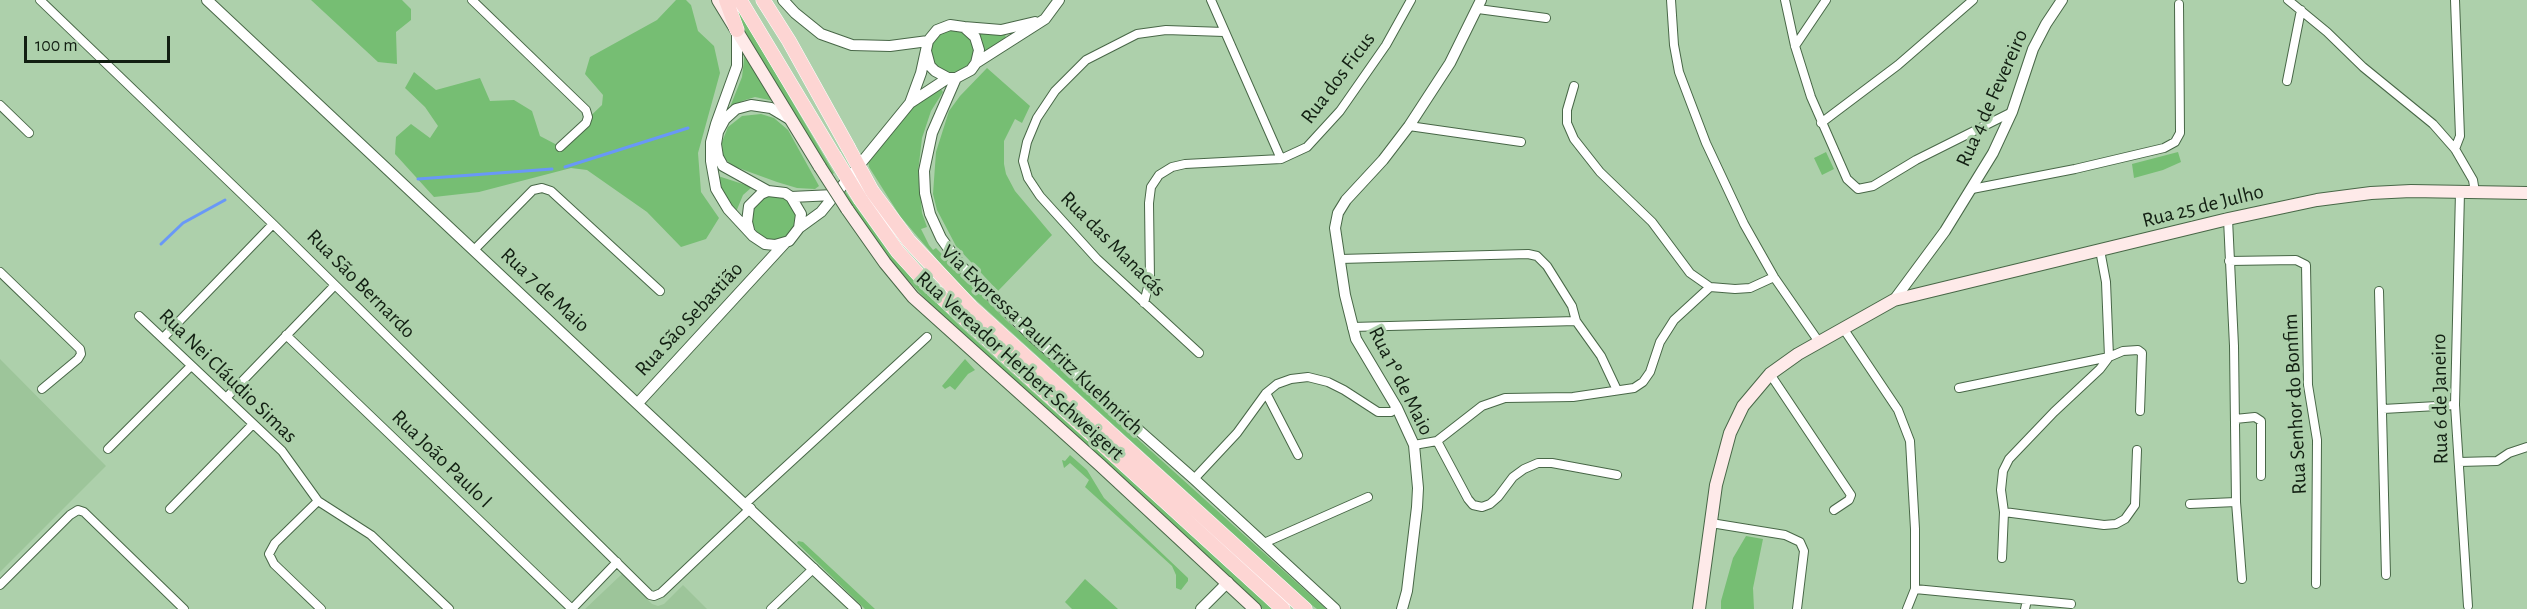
<!DOCTYPE html>
<html>
<head>
<meta charset="utf-8">
<style>
  body { margin:0 }
  #map { position:relative; width:2527px; height:609px; overflow:hidden; background:#add0ab; font-family:"Alegreya Sans",sans-serif }
  canvas { display:block }
  .scale { position:absolute; left:24px; top:36px; width:146px; height:27px; box-sizing:border-box; border:3px solid #121f12; border-top:0; padding-left:8px; font-size:18px; line-height:21px; white-space:nowrap; color:#121f12; -webkit-text-stroke:4px #add0ab; paint-order:stroke }
</style>
</head>
<body>
<div id="map">
<canvas width="2527" height="609"></canvas>
<div class="scale">100 m</div>
</div>
<script>
const g = document.querySelector('canvas').getContext('2d');
g.lineJoin = 'round';
function fillPath(path, color) { g.fillStyle = color; g.fill(path, 'evenodd'); }
const poly = rows => new Path2D(rows.map(r => 'M' + r).join(''));
function trace(path, color, width, dash) { g.strokeStyle = color; g.lineWidth = width; g.lineCap = dash ? 'butt' : 'round'; g.setLineDash(dash || []); g.stroke(path); }
function drawText(font, color, halo, rows, align = 'center') {
  g.font = font + ' "Alegreya Sans",sans-serif'; g.lineWidth = 6; g.setLineDash([]); g.textBaseline = 'middle'; g.strokeStyle = halo; g.fillStyle = color; for (const [text, x, y, turn = 0] of rows) {
    g.save(); g.translate(x, y); g.rotate((+turn || 0) * Math.PI / 180); g.textAlign = isNaN(turn) ? turn : align; if (halo) g.strokeText(text, 0, 0); g.fillText(text, 0, 0); g.restore();
  }
}
fillPath(poly([
  [0,359,106,466,0,572],
  [622,574,652,604,658,606,664,604,683,585,707,609,585,609]
]), '#9dc59a');
fillPath(poly([
  [311,0,402,0,411,9,411,20,396,32,397,64,378,62],
  [676,0,686,0,691,5,698,31,714,46,720,73,698,153,701,192,719,218,706,239,681,247,647,212,587,170,571,168,479,192,434,197,395,154,396,137,411,124,430,138,438,126,425,107,405,88,414,72,436,90,480,78,490,101,514,100,532,111,540,136,559,146,602,105,603,95,585,74,590,57,657,20],
  [735,4,834,173,831,175,742,27],
  '931 51a21 21 0 1 1 42 0a21 21 0 1 1-42 0Z',
  [977,31,1005,33,1006,39,984,53,982,40],
  [745,51,774,101,755,97,742,101,728,112,742,77],
  [987,68,1030,106,1022,123,1015,119,1004,141,1004,164,1006,174,1015,191,1052,235,998,291,956,246,937,210,933,194,936,152,949,111,960,96],
  [940,88,943,92,931,111,922,138,918,172,922,213,927,227,921,229,929,245,933,250,936,248,1006,320,1326,609,1317,609,1313,606,957,283,900,216,869,167,868,160,910,107],
  [761,114,774,118,788,130,819,186,815,189,797,188,777,182,733,166,723,157,722,142,728,127,742,116],
  [1826,152,1834,169,1822,175,1814,158],
  [2178,152,2181,162,2163,170,2134,178,2132,164],
  [718,176,752,187,743,195,736,212,721,195],
  [845,191,890,254,921,288,961,327,1273,609,1263,609,930,304,886,256,842,192],
  '752 218a22 22 0 1 1 44 0a22 22 0 1 1-44 0Z',
  [965,359,975,370,968,374,955,390,950,386,945,389,942,386],
  [1070,455,1087,470,1104,498,1188,578,1188,581,1181,590,1176,588,1176,575,1172,566,1085,487,1089,480,1070,463,1064,468,1062,460,1065,461],
  [1746,536,1763,539,1753,588,1754,609,1721,609,1721,601,1733,558],
  [798,541,803,542,875,609,865,609,797,543],
  [1085,579,1118,609,1072,609,1065,602]
]), '#76be73');
trace(poly([
  [565,167,688,128],
  [418,179,552,169],
  [161,244,183,223,225,200]
]), '#6998f7', 3);
const minor = poly([
  [40,0,273,224,650,595,654,596,661,593,751,508],
  [472,0,586,110,588,117,586,123,560,147],
  [1211,0,1281,159],
  [1671,0,1674,45,1679,72,1706,143,1744,224,1774,277,1819,342],
  [1785,0,1795,46,1811,97,1847,179,1858,189,1873,186,1916,160,2012,112],
  [2288,0,2327,32,2363,67,2433,124,2455,149,2473,180,2475,192],
  [2455,0,2460,136,2455,149],
  [1478,9,1546,18],
  [1795,46,1826,0],
  [2287,81,2301,10],
  [1574,86,1567,110,1567,123,1574,139,1600,172,1652,222,1690,273,1710,287,1735,289,1750,288,1774,277],
  [0,105,29,133],
  [1821,123,1898,65,1973,0],
  [1409,126,1521,142],
  [1972,189,2075,169,2164,148,2175,142,2180,133,2179,4],
  [2460,192,2455,405,2468,606],
  [2228,219,2234,346,2236,502,2242,579],
  [474,250,533,190,542,188,551,191,660,291],
  [1340,259,1528,254,1537,256,1547,266,1572,306,1576,321,1601,356,1617,390],
  [2229,261,2296,260,2306,265,2308,385,2317,440,2316,584],
  [0,272,80,349,81,354,78,359,42,389],
  [2379,291,2386,575],
  [1144,303,1150,279,1149,203,1151,187,1159,175,1172,167,1185,164,1281,159,1307,147,1340,111,1386,45,1411,0],
  [139,316,282,451,318,501,371,535,449,609],
  [1352,327,1576,321],
  [1843,328,1898,410,1910,441,1915,529,1915,589,1907,609],
  [286,335,572,609],
  [163,338,273,224],
  [1199,353,1097,259,1040,196,1028,178,1023,161,1027,142,1037,118,1055,91,1086,60,1137,34,1166,30,1224,32],
  [1770,374,1851,495,1849,500,1834,510],
  [1959,388,2109,357,2123,351,2138,350,2142,353,2140,411],
  [1266,393,1298,455],
  [226,398,335,285],
  [2383,409,2455,405],
  [2235,419,2255,417,2261,421,2261,476],
  [1437,441,1468,499,1473,505,1482,507,1490,504,1498,497,1513,477,1524,469,1538,463,1552,463,1617,475],
  [1414,445,1437,441,1482,406,1505,398,1573,397,1634,388,1643,382,1650,372,1660,342,1674,320,1710,287],
  [108,449,191,366],
  [2459,462,2497,461,2509,453,2527,447],
  [1194,479,1237,433,1266,393,1277,384,1291,379,1308,377,1328,382,1344,390,1378,412,1391,412,1397,408],
  [318,501,275,543,269,554,274,564,321,609],
  [746,503,927,337],
  [2190,504,2236,502],
  [170,509,253,424],
  [2004,512,2104,525,2116,524,2125,519,2135,505,2137,450],
  [1711,523,1785,535,1800,542,1804,551,1797,609],
  [1264,543,1368,497],
  [2002,558,2004,512,2001,490,2003,471,2009,459,2054,412,2100,369,2109,357,2106,282,2100,250],
  [0,585,70,515,78,510,84,512,184,609],
  [1915,589,2071,604],
  [572,609,617,562],
  [771,609,814,568],
  [2025,609,2027,600]
]);
const tertiary = poly([
  [207,0,856,609],
  [783,0,795,13,821,34,852,45,890,46,928,41],
  [964,27,1001,30,1035,22],
  [737,31,737,66,716,124,711,142,711,161,716,189,728,209,753,236,765,244,775,245,789,241,799,228,801,214,791,197,785,193,768,191,761,194,749,206,747,222,749,230],
  [976,63,1045,19,1059,0],
  [956,78,932,133,924,171,925,193,930,214,941,238,961,266,1032,336,1194,479,1335,609],
  [910,103,921,73,928,41,937,30,950,25,964,27,975,37,979,50,976,63,971,70,956,78,948,78,935,71,930,66,926,51],
  [768,191,723,166,718,157,716,144,718,132,725,119,736,109,751,105,771,108,791,120],
  [791,197,834,195],
  [799,228,821,212,910,103,948,78],
  [1894,300,1945,231,1993,153,2012,112,2033,49,2046,24,2062,0],
  [638,403,785,243],
  [1201,609,1228,582],
  [1402,609,1407,591,1417,507,1418,488,1414,445,1397,408,1356,339,1345,295,1335,228,1338,213,1346,200,1383,160,1409,126,1450,63,1481,0]
]);
const secondary = poly([
  [718,0,820,167],
  [847,209,885,263,913,297,1100,465,1255,609],
  [1699,609,1716,485,1730,433,1743,406,1770,374,1798,354,1894,300,2228,219,2317,200,2371,193,2411,191,2527,193]
]);
const primary = poly([
  [726,0,737,30],
  [740,0,834,156],
  [763,0,789,41,848,147],
  [872,191,909,241,971,307,1305,609],
  [861,200,898,252,927,284,1283,609]
]);
trace(minor, '#486747', 10);
trace(tertiary, '#486747', 12);
trace(secondary, '#486747', 14);
trace(primary, '#fff', 15);
trace(minor, '#fff', 8);
trace(tertiary, '#fff', 10);
trace(secondary, '#feeae9', 12);
trace(primary, '#fdd5d3', 14);
const secondaryBridge = poly([
  [820,167,847,209]
]);
const primaryBridge = poly([
  [848,147,872,191],
  [834,156,861,200]
]);
trace(secondaryBridge, '#486747', 14, []);
trace(primaryBridge, '#fff', 15, []);
trace(secondaryBridge, '#feeae9', 12);
trace(primaryBridge, '#fdd5d3', 14);
drawText('21px', '#121f12', '#add0ab', [
  ["Rua dos Ficus",1338,78,-53],
  ["Rua 4 de Fevereiro",1992,98,-66],
  ["Rua 25 de Julho",2203,206,-14],
  ["Rua das Manacás",1113,244,45],
  ["Rua São Bernardo",361,284,45],
  ["Rua 7 de Maio",545,290,43],
  ["Rua São Sebastião",689,319,-47],
  ["Via Expressa Paul Fritz Kuehnrich",1042,340,43],
  ["Rua Vereador Herbert Schweigert",1020,366,42],
  ["Rua Nei Cláudio Simas",228,376,44],
  ["Rua 1º de Maio",1401,381,63],
  ["Rua 6 de Janeiro",2440,399,-91],
  ["Rua Senhor do Bonfim",2295,404,-93],
  ["Rua João Paulo I",442,459,44]
]);
</script>
</body>
</html>
